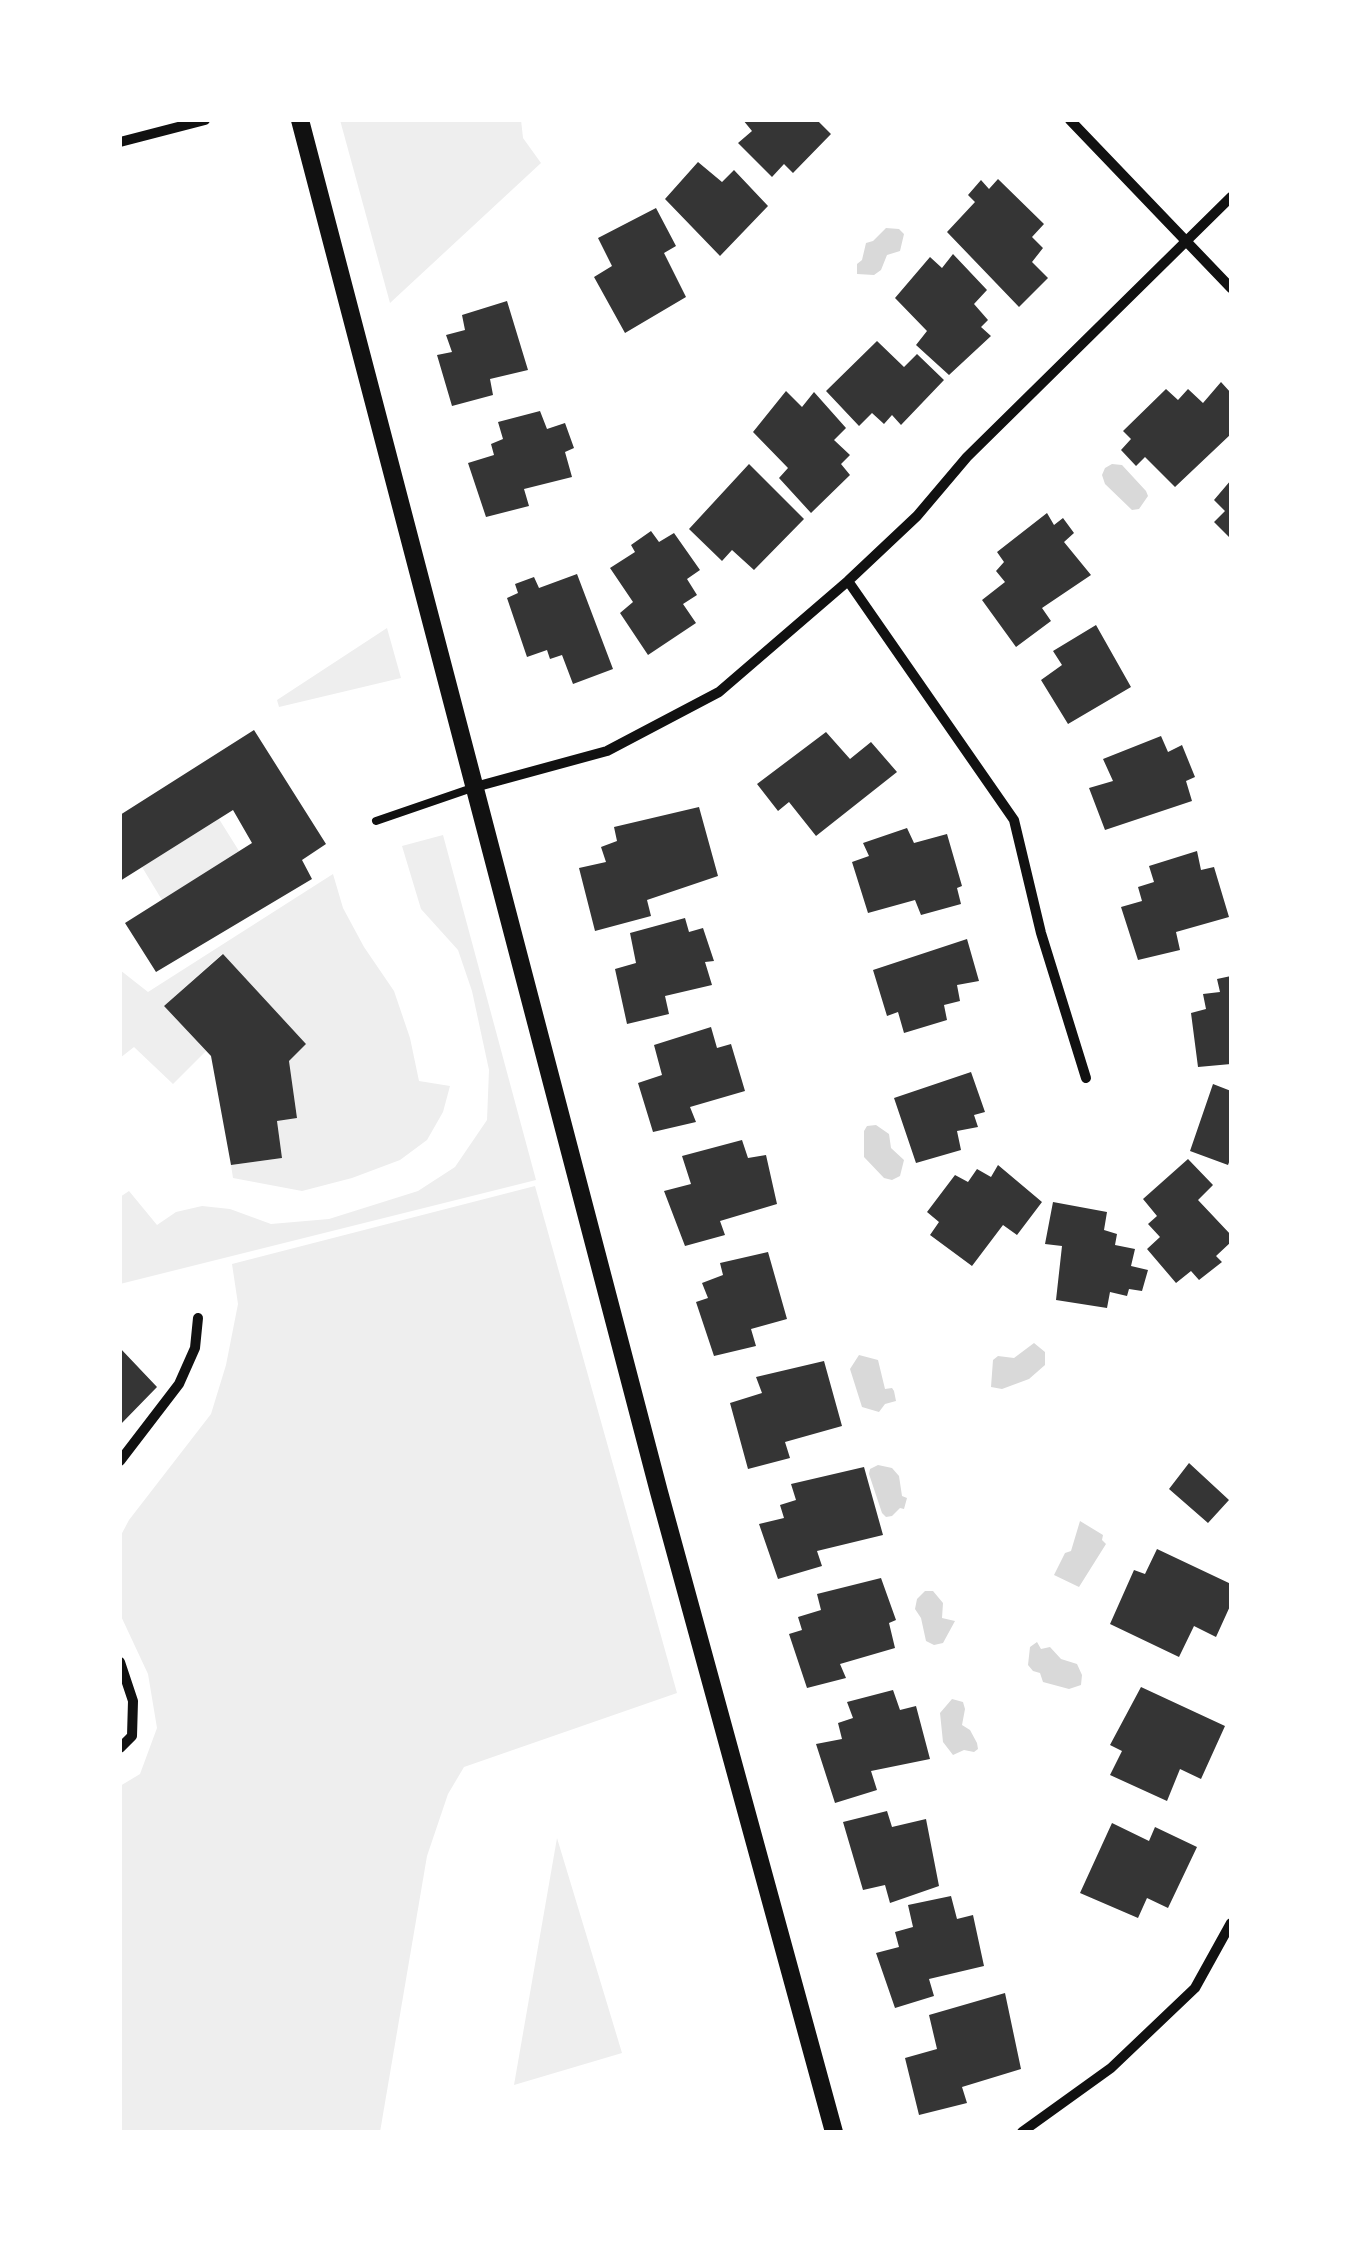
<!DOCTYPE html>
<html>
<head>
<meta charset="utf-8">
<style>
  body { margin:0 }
  #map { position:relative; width:1351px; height:2252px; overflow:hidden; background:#fff; font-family:Karla,sans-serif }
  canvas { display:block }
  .frame { position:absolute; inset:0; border:122px solid #fff; pointer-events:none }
</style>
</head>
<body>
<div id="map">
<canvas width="1351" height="2252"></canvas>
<div class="frame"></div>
</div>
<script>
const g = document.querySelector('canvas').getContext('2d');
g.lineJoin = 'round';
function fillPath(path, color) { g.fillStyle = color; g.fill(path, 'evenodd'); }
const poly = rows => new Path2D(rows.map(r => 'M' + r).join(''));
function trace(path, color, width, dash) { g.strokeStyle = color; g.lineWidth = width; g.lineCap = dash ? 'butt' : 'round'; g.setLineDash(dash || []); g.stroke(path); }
fillPath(poly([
  [340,120,521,120,523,138,541,163,390,303],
  [387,628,401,678,279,707,277,700],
  [219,819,239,851,162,900,142,867],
  [443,835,536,1180,120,1284,120,1197,129,1191,157,1225,176,1212,202,1206,230,1209,271,1224,329,1219,418,1191,455,1167,487,1120,489,1070,472,991,458,950,421,909,402,846],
  [333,874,343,908,364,947,394,991,410,1038,419,1081,450,1086,443,1112,427,1140,400,1160,352,1178,302,1191,233,1178,231,1165,282,1158,277,1121,297,1117,289,1061,306,1044,222,954,164,1006,206,1051,173,1084,134,1047,120,1058,120,970,148,992],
  [535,1186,677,1693,464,1767,448,1794,427,1856,380,2132,120,2132,120,1786,140,1774,157,1728,148,1674,120,1614,120,1537,129,1520,211,1414,226,1365,238,1304,232,1264],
  [557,1838,622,2053,514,2085]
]), '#eee');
fillPath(poly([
  [886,228,899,229,904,234,900,251,887,255,881,270,874,275,857,274,857,264,862,260,866,243,873,241],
  [1112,464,1122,465,1146,491,1148,496,1139,509,1132,510,1105,484,1102,475,1105,468],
  [876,1125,889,1134,891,1148,904,1160,900,1176,892,1180,884,1178,864,1157,864,1131,867,1126],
  [1034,1343,1045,1352,1045,1365,1029,1379,1002,1389,991,1387,993,1360,998,1356,1014,1358],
  [859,1355,878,1360,885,1389,892,1388,894,1391,896,1401,885,1404,879,1412,862,1407,850,1369],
  [878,1465,892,1468,899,1476,902,1496,907,1498,904,1509,900,1508,892,1516,886,1517,882,1513,869,1474,870,1469],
  [1080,1521,1103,1535,1102,1540,1106,1544,1079,1587,1054,1575,1065,1553,1071,1551],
  [925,1591,933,1591,943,1603,942,1618,955,1621,943,1643,934,1645,926,1641,921,1618,915,1609,917,1599],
  [1037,1642,1041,1649,1050,1647,1061,1659,1077,1664,1082,1675,1081,1685,1069,1689,1043,1682,1040,1673,1033,1671,1028,1665,1030,1647],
  [952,1699,963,1702,965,1709,962,1725,970,1730,977,1743,978,1749,974,1752,964,1750,953,1755,943,1742,940,1713]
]), '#d9d9d9');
fillPath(poly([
  [743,120,817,120,831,134,793,173,784,164,772,177,738,143,752,131],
  [698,162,722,182,734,170,768,206,720,256,665,199],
  [998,179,1044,224,1032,237,1043,248,1032,262,1048,278,1019,307,947,232,975,202,968,195,981,180,989,189],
  [656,208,676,246,664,253,686,297,625,333,594,277,612,266,598,238],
  [953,254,987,290,974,304,988,320,981,327,991,336,949,375,916,345,927,331,895,298,930,257,942,268],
  [507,301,528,370,490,379,493,395,452,406,437,355,452,352,446,335,465,330,462,315],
  [877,341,904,367,917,354,944,380,901,425,892,415,884,424,872,413,859,426,826,391],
  [1221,382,1231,393,1231,434,1175,487,1145,457,1136,466,1121,450,1131,439,1123,431,1166,389,1178,400,1188,389,1203,403],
  [786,391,802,407,814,392,846,428,834,440,850,455,841,464,850,475,811,513,779,478,788,468,753,432],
  [540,411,547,429,565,423,574,448,565,452,572,477,524,489,529,506,486,517,468,463,494,455,491,444,503,439,498,422],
  [749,464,804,519,754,570,732,550,722,561,689,529],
  [1231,480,1231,539,1214,522,1225,511,1214,500],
  [1047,513,1054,525,1063,518,1074,533,1064,542,1091,575,1042,608,1051,621,1016,647,982,600,1005,582,996,571,1004,562,997,552],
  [651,531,659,542,674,533,700,570,687,579,697,595,683,604,696,623,648,655,620,613,633,602,610,568,635,552,631,545],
  [577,574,613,669,573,684,562,655,550,659,547,650,527,657,507,598,518,593,515,584,534,577,539,588],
  [1096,625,1131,687,1068,724,1041,680,1062,665,1053,651],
  [254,730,326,844,302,860,312,879,156,972,125,923,252,843,233,810,120,881,120,815],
  [826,732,850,759,871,742,897,772,816,836,789,802,778,811,757,784],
  [1161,736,1168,752,1182,745,1195,777,1186,781,1192,801,1105,830,1089,788,1113,781,1103,759],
  [699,807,718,876,647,900,651,916,595,931,579,868,606,862,601,847,617,841,614,827],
  [907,828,914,843,947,834,962,886,957,888,961,904,921,915,915,900,868,913,852,862,869,856,863,843],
  [1197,851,1201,870,1214,867,1229,917,1176,932,1180,950,1138,960,1121,907,1142,901,1138,887,1154,882,1149,866],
  [685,918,689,932,703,928,714,961,705,962,712,985,665,996,669,1014,627,1024,615,969,636,963,630,933],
  [967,939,979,981,957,985,960,1001,944,1005,947,1020,904,1033,898,1012,887,1016,873,970],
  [223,954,306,1044,289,1061,297,1118,277,1121,282,1158,231,1165,211,1056,164,1006],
  [1231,976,1231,1064,1198,1067,1191,1013,1206,1009,1203,994,1220,992,1217,979],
  [711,1027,717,1048,731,1044,745,1091,690,1107,696,1122,653,1132,638,1083,662,1075,654,1045],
  [971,1072,985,1112,974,1115,978,1127,957,1131,961,1150,916,1163,894,1098],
  [1213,1084,1231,1091,1231,1157,1228,1165,1190,1151],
  [742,1140,748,1158,766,1155,777,1204,720,1221,725,1235,685,1246,664,1191,691,1184,682,1156],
  [1188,1159,1213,1185,1198,1200,1231,1235,1231,1242,1216,1256,1222,1262,1199,1280,1191,1271,1176,1283,1147,1249,1160,1237,1148,1224,1157,1216,1143,1199],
  [998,1165,1042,1202,1017,1235,1003,1225,972,1266,930,1235,939,1222,927,1212,955,1175,968,1182,977,1169,991,1177],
  [1053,1202,1107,1212,1104,1230,1117,1234,1115,1245,1135,1249,1131,1266,1148,1270,1142,1291,1129,1289,1127,1296,1110,1292,1107,1308,1056,1300,1062,1246,1045,1244],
  [768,1252,787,1319,751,1329,756,1346,714,1356,696,1302,708,1298,702,1283,723,1275,720,1263],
  [120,1348,157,1387,120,1425],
  [824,1361,842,1426,785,1442,790,1458,748,1469,730,1403,762,1393,756,1377],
  [1189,1463,1229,1500,1208,1523,1169,1489],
  [864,1467,883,1535,817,1551,822,1566,778,1579,759,1524,784,1518,780,1505,796,1500,791,1484],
  [1157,1549,1231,1584,1231,1604,1216,1637,1194,1626,1179,1657,1110,1624,1134,1570,1145,1574],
  [881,1578,896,1620,889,1623,895,1648,840,1664,846,1678,807,1688,789,1634,802,1630,798,1617,821,1610,817,1594],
  [1141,1687,1225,1726,1201,1779,1180,1769,1167,1801,1110,1775,1122,1751,1110,1745],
  [893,1690,900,1710,916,1706,930,1759,871,1771,877,1790,835,1803,816,1744,842,1739,838,1723,853,1718,847,1702],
  [887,1811,892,1827,926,1819,939,1886,890,1903,885,1885,863,1890,843,1822],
  [1112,1823,1149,1841,1155,1827,1197,1847,1168,1908,1147,1898,1138,1918,1080,1893],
  [951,1896,957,1919,973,1915,984,1966,929,1979,934,1996,895,2008,876,1953,899,1947,895,1932,913,1927,908,1905],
  [1005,1993,1021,2069,962,2087,967,2103,919,2115,905,2058,937,2049,929,2015]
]), '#353535');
trace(poly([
  [376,821,475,787]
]), '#111', 8);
trace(poly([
  [1070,120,1231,288],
  [120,142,205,120],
  [848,581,1014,820,1041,933,1086,1078],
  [475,787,607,751,719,692,848,581,917,516,967,457,1231,197],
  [120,1461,179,1384,195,1348,198,1318],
  [120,1662,133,1701,132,1736,120,1748],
  [1022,2132,1111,2068,1195,1988,1231,1923]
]), '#111', 10);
trace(poly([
  [300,120,659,1492,834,2132]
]), '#111', 18);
</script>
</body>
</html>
